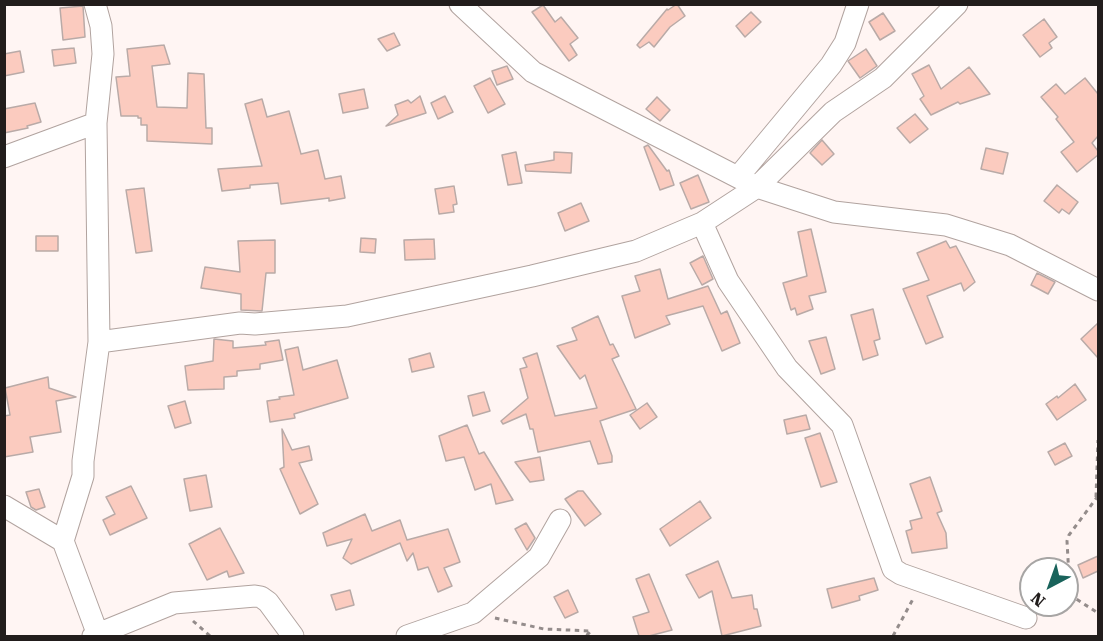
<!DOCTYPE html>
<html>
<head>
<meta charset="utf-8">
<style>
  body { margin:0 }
  #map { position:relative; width:1103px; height:641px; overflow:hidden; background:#fff5f3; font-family:"Roboto Serif",serif }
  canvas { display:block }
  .frame { position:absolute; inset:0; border:6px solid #221d1c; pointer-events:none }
  .north { position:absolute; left:1019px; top:557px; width:60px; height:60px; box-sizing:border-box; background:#fff; border:2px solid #a7a5a4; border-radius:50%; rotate:221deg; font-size:16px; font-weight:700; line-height:24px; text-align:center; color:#221d1c }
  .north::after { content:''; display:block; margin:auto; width:21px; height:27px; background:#19635b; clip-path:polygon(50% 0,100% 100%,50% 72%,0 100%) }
</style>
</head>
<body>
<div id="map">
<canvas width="1103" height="641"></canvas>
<div class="frame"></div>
<div class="north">N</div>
</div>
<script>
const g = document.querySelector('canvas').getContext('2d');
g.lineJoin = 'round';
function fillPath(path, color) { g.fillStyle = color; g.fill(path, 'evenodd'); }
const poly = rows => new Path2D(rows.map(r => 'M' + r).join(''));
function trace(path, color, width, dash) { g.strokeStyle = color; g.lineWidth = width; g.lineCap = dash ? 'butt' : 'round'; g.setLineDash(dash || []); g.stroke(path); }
const building = poly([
  [677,4,685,16,670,27,654,47,649,42,640,48,637,45,667,9,668,10,677,4],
  [543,5,555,22,561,17,578,38,570,44,577,55,569,61,532,12,543,5],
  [83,6,85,37,63,40,60,8,83,6],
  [751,12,761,22,745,37,736,26,751,12],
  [883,13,895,31,880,40,869,22,883,13],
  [1044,19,1057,37,1049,43,1052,48,1040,57,1023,35,1044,19],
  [394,33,400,45,387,51,378,39,394,33],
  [164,45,170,64,152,66,157,107,187,108,188,73,204,74,206,128,212,128,212,144,147,141,147,125,141,125,141,118,138,118,138,116,121,116,116,77,130,76,127,49,164,45],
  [74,48,76,63,54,66,52,50,74,48],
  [866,49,877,66,860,78,848,61,866,49],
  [20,51,24,72,4,76,4,54,20,51],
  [929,65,941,89,969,67,990,94,960,104,958,102,931,115,920,99,924,96,912,74,929,65],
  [507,66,513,79,497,85,492,71,507,66],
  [490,78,505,104,488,113,474,86,490,78],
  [1085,78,1098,94,1098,136,1092,143,1098,151,1098,155,1077,172,1061,152,1074,142,1056,119,1058,117,1041,97,1056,84,1065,94,1085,78],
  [364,89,368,108,343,113,339,94,364,89],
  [420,96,426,113,386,126,398,115,395,105,408,100,411,103,420,96],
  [445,96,453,112,438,119,431,103,445,96],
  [657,97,670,110,660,121,646,109,657,97],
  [262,99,267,117,289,111,301,154,318,150,325,179,341,176,345,198,329,201,329,198,281,204,278,183,250,185,250,188,222,191,218,169,262,166,245,104,262,99],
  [35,103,41,122,27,126,28,128,4,133,4,109,35,103],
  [915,114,928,129,910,143,897,128,915,114],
  [822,140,834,154,822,165,810,153,822,140],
  [648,145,667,171,669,170,674,185,660,190,644,147,648,145],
  [986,148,1008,153,1003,174,981,169,986,148],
  [516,152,522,183,508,185,502,155,516,152],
  [554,152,572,153,571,173,526,171,525,165,554,160,554,152],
  [698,175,709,202,691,209,680,183,698,175],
  [1057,185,1078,202,1069,214,1062,209,1059,213,1044,201,1057,185],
  [454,186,457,204,453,205,454,212,439,214,435,189,454,186],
  [144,188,152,251,136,253,126,190,144,188],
  [581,203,589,221,565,231,558,213,581,203],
  [811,229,826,292,809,296,813,309,797,315,795,308,791,310,783,283,807,276,798,232,811,229],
  [36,236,58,236,58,251,36,251,36,236],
  [361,238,376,239,375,253,360,252,361,238],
  [434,239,435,259,405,260,404,240,434,239],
  [275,240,275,273,266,273,262,311,241,310,241,294,201,288,205,267,240,272,238,241,275,240],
  [946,241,950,248,956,246,975,282,964,291,961,283,927,296,943,337,926,344,903,289,929,280,917,253,946,241],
  [703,256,713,279,702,285,690,263,703,256],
  [660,269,668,299,708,286,721,314,727,311,740,343,722,351,703,306,666,316,670,324,635,338,622,296,640,291,635,276,660,269],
  [1037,273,1055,282,1048,294,1031,285,1037,273],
  [873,309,880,339,874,341,878,355,863,360,851,315,873,309],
  [598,316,610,345,613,344,619,356,612,359,636,409,600,421,612,456,612,462,598,464,590,441,538,452,533,429,530,429,526,414,503,424,501,421,528,398,520,369,527,367,523,358,537,353,555,416,597,408,585,375,580,379,557,346,577,340,572,328,598,316],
  [1098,323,1098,358,1081,339,1098,323],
  [826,337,835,369,821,374,809,341,826,337],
  [214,339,233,341,233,348,266,345,265,342,279,340,283,360,260,364,260,369,237,371,237,376,224,377,224,389,188,390,185,366,213,361,214,339],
  [298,347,303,370,337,360,348,398,294,414,295,418,270,422,267,401,280,399,279,397,294,395,285,350,298,347],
  [430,353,434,367,412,372,409,359,430,353],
  [48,377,49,388,76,397,56,401,61,432,30,437,33,452,4,457,4,416,10,415,5,388,48,377],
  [1075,384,1086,400,1057,420,1046,404,1057,396,1058,398,1075,384],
  [484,392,490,411,473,416,468,396,484,392],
  [185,401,191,423,175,428,168,406,185,401],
  [647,403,657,417,640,429,630,415,647,403],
  [806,415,810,429,787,434,784,420,806,415],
  [467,425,479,454,484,452,513,500,496,504,491,484,475,490,464,457,446,461,439,436,467,425],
  [282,429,292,450,309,446,312,460,299,463,318,504,300,514,280,469,284,467,282,429],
  [820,433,837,482,821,487,805,438,820,433],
  [1065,443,1072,456,1055,465,1048,452,1065,443],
  [540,457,544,480,530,482,515,462,540,457],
  [206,475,212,507,190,511,184,479,206,475],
  [930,477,942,511,937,513,946,533,947,548,912,553,906,531,912,529,910,521,922,518,910,484,930,477],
  [131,486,147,518,110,535,103,520,115,514,106,497,131,486],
  [39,489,45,507,36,510,31,507,26,492,39,489],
  [578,491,583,491,601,514,585,526,565,499,578,491],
  [700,501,711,518,670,546,660,529,700,501],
  [365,514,372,531,400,520,407,540,448,529,460,562,444,568,452,586,438,592,428,567,418,570,413,553,407,561,400,543,351,564,343,558,352,539,327,546,323,533,365,514],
  [526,523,535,538,527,550,515,529,526,523],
  [220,528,244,573,229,577,227,571,207,580,189,544,220,528],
  [1098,556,1098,571,1083,578,1078,565,1098,556],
  [718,561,732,598,752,595,754,609,757,609,761,626,722,636,712,591,699,598,686,575,718,561],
  [649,574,672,630,649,636,639,636,633,617,649,612,636,579,649,574],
  [874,578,878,590,859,596,860,600,832,608,827,589,874,578],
  [350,590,354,605,336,610,331,595,350,590],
  [568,590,578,612,565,618,554,597,568,590]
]);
fillPath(building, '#fbcbbf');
trace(building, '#b9aaa7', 1.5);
const minor = poly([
  [95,4,101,26,103,54,96,123,99,342,83,461,83,476,63,541,98,635],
  [460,4,533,72,757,187,834,212,946,225,1010,245,1098,290],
  [4,157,96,123],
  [738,177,831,65,845,43,858,4],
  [702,223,728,281,787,368,842,425,893,569,901,574,1026,618],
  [99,342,240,323,255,324,347,316,532,276,636,251,702,223,757,187,833,112,883,78,957,4],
  [4,506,63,541],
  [93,636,174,603,255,596,261,597,268,602,293,636],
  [407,636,473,613,539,557,560,520]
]);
trace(minor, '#b1a39f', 23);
trace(poly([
  [1098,496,1069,535,1067,541,1070,595,1098,613],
  [1096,497,1098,440],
  [495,618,544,629,591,631,586,636],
  [193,621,210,636],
  [893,636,913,599]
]), '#948c8b', 3, [4.5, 4.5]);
trace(minor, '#fff', 21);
</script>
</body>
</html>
